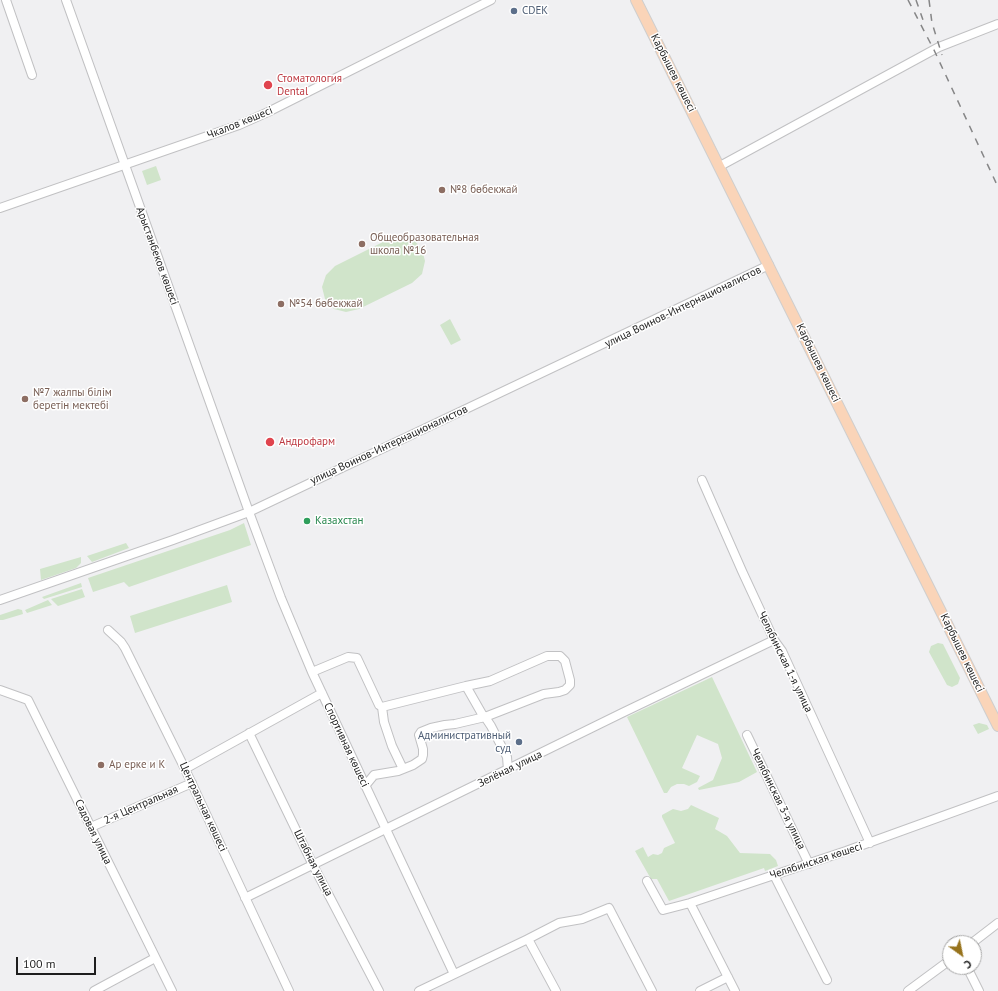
<!DOCTYPE html>
<html>
<head>
<meta charset="utf-8">
<style>
  body { margin:0 }
  #map { position:relative; width:998px; height:991px; overflow:hidden; background:#f0f0f2; font-family:"PT Sans",sans-serif }
  canvas { display:block }
  .north { position:absolute; left:942px; top:935px; width:40px; height:40px; box-sizing:border-box; background:#fff; border:1px solid #a5a5a5; border-radius:50%; rotate:147deg; font-size:11px; font-weight:700; line-height:16px; text-align:center; color:#1e1e1e }
  .north::after { content:''; display:block; margin:auto; width:14px; height:18px; background:#97731c; clip-path:polygon(50% 0,100% 100%,50% 72%,0 100%) }
  .scale { position:absolute; left:16px; top:957px; width:80px; height:18px; box-sizing:border-box; border:2px solid #1e1e1e; border-top:0; padding-left:5px; font-size:12px; line-height:14px; white-space:nowrap; color:#1e1e1e; -webkit-text-stroke:3px #fff; paint-order:stroke }
</style>
</head>
<body>
<div id="map">
<canvas width="998" height="991"></canvas>
<div class="north">С</div>
<div class="scale">100 m</div>
</div>
<script>
const g = document.querySelector('canvas').getContext('2d');
g.lineJoin = 'round';
function fillPath(path, color) { g.fillStyle = color; g.fill(path, 'evenodd'); }
const poly = rows => new Path2D(rows.map(r => 'M' + r).join(''));
function trace(path, color, width, dash) { g.strokeStyle = color; g.lineWidth = width; g.lineCap = dash ? 'butt' : 'round'; g.setLineDash(dash || []); g.stroke(path); }
function drawText(font, color, halo, rows, align = 'center') {
  g.font = font + ' "PT Sans",sans-serif'; g.lineWidth = 3; g.setLineDash([]); g.textBaseline = 'middle'; g.strokeStyle = halo; g.fillStyle = color; for (const [text, x, y, turn = 0] of rows) {
    g.save(); g.translate(x, y); g.rotate((+turn || 0) * Math.PI / 180); g.textAlign = isNaN(turn) ? turn : align; if (halo) g.strokeText(text, 0, 0); g.fillText(text, 0, 0); g.restore();
  }
}
fillPath(poly([
  [156,166,161,180,147,185,142,171],
  [401,236,414,240,422,249,425,261,422,274,412,283,359,309,346,312,334,309,325,299,322,287,326,275,335,266,389,239],
  [450,319,461,340,451,345,440,325],
  [244,523,251,545,129,587,124,582,93,592,88,578,230,530],
  [126,543,129,548,92,562,87,556],
  [81,557,81,563,76,568,41,580,40,569],
  [81,583,82,587,44,599,42,597],
  [227,585,232,602,135,633,130,616],
  [82,589,85,597,58,606,51,599],
  [48,600,52,605,27,613,25,610],
  [18,609,22,610,23,614,3,620,0,620,0,615],
  [938,643,943,644,960,678,958,684,952,687,947,685,929,652,931,646],
  [712,677,757,772,739,782,699,790,698,788,713,780,722,758,718,744,697,735,682,768,700,776,697,782,689,786,684,784,677,784,671,787,667,793,664,793,627,717],
  [979,723,987,725,989,729,978,734,973,725],
  [691,805,719,818,715,829,727,836,740,853,770,854,776,860,778,866,765,871,764,868,669,901,657,879,651,879,635,851,643,847,648,857,653,854,658,855,662,853,664,848,675,843,662,817,662,815,673,809,681,811,688,809]
]), '#d0e4ca');
const minor = poly([
  [6,0,32,75],
  [66,0,249,512,281,598,312,672,454,974],
  [720,166,939,47,998,24],
  [0,208,239,125,268,112,491,0],
  [702,480,742,571,774,640,782,651,870,843],
  [0,600,173,540,249,512,769,265],
  [108,630,121,642,125,648,185,769,289,991],
  [312,672,348,657,357,658,379,705,382,707,466,686,482,714,485,717,491,726,507,757,508,770],
  [0,690,28,700,172,991],
  [382,707,384,722,392,746,403,769],
  [249,733,313,865,379,991],
  [747,735,809,864],
  [185,769,322,693],
  [365,786,374,775,398,771,413,765,422,759,423,755,423,749,419,735,421,732,431,728,445,725,455,724,485,717,544,694,559,692,565,690,570,685,570,680,565,661,560,656,547,656,490,681,466,686],
  [91,827,192,783],
  [774,875,827,980],
  [647,881,663,910,690,903,846,851,998,796],
  [245,898,622,713,774,640],
  [690,903,735,991],
  [528,939,556,991],
  [972,943,998,923],
  [967,967,979,991],
  [94,991,155,958],
  [419,991,528,939,559,923,582,919,609,908,652,991],
  [700,991,728,977],
  [908,991,950,960]
]);
const major = poly([
  [636,0,998,726]
]);
trace(minor, '#c1c1c3', 10);
trace(major, '#cecece', 12);
trace(minor, '#fff', 8);
trace(major, '#fad4b8', 10);
trace(poly([
  [908,0,934,50,998,187],
  [916,0,923,20],
  [929,0,932,23,942,55]
]), '#868687', 1.5, [7, 7]);
for (const [x, y, r, color] of [
  [514,11,4,"#5c6f8a"],
  [268,85,5,"#e0444e"],
  [442,190,4,"#8d6e63"],
  [362,244,4,"#8d6e63"],
  [281,304,4,"#8d6e63"],
  [25,399,4,"#8d6e63"],
  [270,442,5,"#e0444e"],
  [307,521,4,"#2e9e5b"],
  [519,742,4,"#5c6f8a"],
  [101,765,4,"#8d6e63"]
]) { const dot = new Path2D(); dot.arc(x, y, r, 0, 2 * Math.PI); g.fillStyle = color; g.fill(dot); trace(dot, '#fff', 1.5); }
drawText('11px', '#4e5e75', '#fff', [
  ["CDEK",522,11],
  ["Административный",511,736,"right"],
  ["суд",511,749,"right"]
], 'left');
drawText('11px', '#1e1e1e', '#fff', [
  ["Карбышев көшесі",673,73,63],
  ["Чкалов көшесі",240,123,-22],
  ["Арыстанбеков көшесі",157,256,70],
  ["улица Воинов-Интернационалистов",683,307,-26],
  ["Карбышев көшесі",818,363,64],
  ["улица Воинов-Интернационалистов",389,445,-25],
  ["Карбышев көшесі",962,653,64],
  ["Челябинская 1-я улица",785,662,64],
  ["Спортивная көшесі",346,745,65],
  ["Зелёная улица",510,769,-26],
  ["Челябинская 3-я улица",778,799,64],
  ["2-я Центральная",141,805,-24],
  ["Центральная көшесі",203,807,65],
  ["Садовая улица",93,832,64],
  ["Челябинская көшесі",816,861,-18],
  ["Штабная улица",313,863,63]
]);
drawText('11px', '#be3a42', '#fff', [
  ["Стоматология",277,79],
  ["Dental",277,92],
  ["Андрофарм",279,442]
], 'left');
drawText('11px', '#785e54', '#fff', [
  ["№8 бөбекжай",450,190],
  ["Общеобразовательная",370,238],
  ["школа №16",370,251],
  ["№54 бөбекжай",289,304],
  ["№7 жалпы білім",33,393],
  ["беретін мектебі",33,406],
  ["Ар ерке и К",109,765]
], 'left');
drawText('11px', '#27864d', '#fff', [
  ["Казахстан",315,521]
], 'left');
</script>
</body>
</html>
